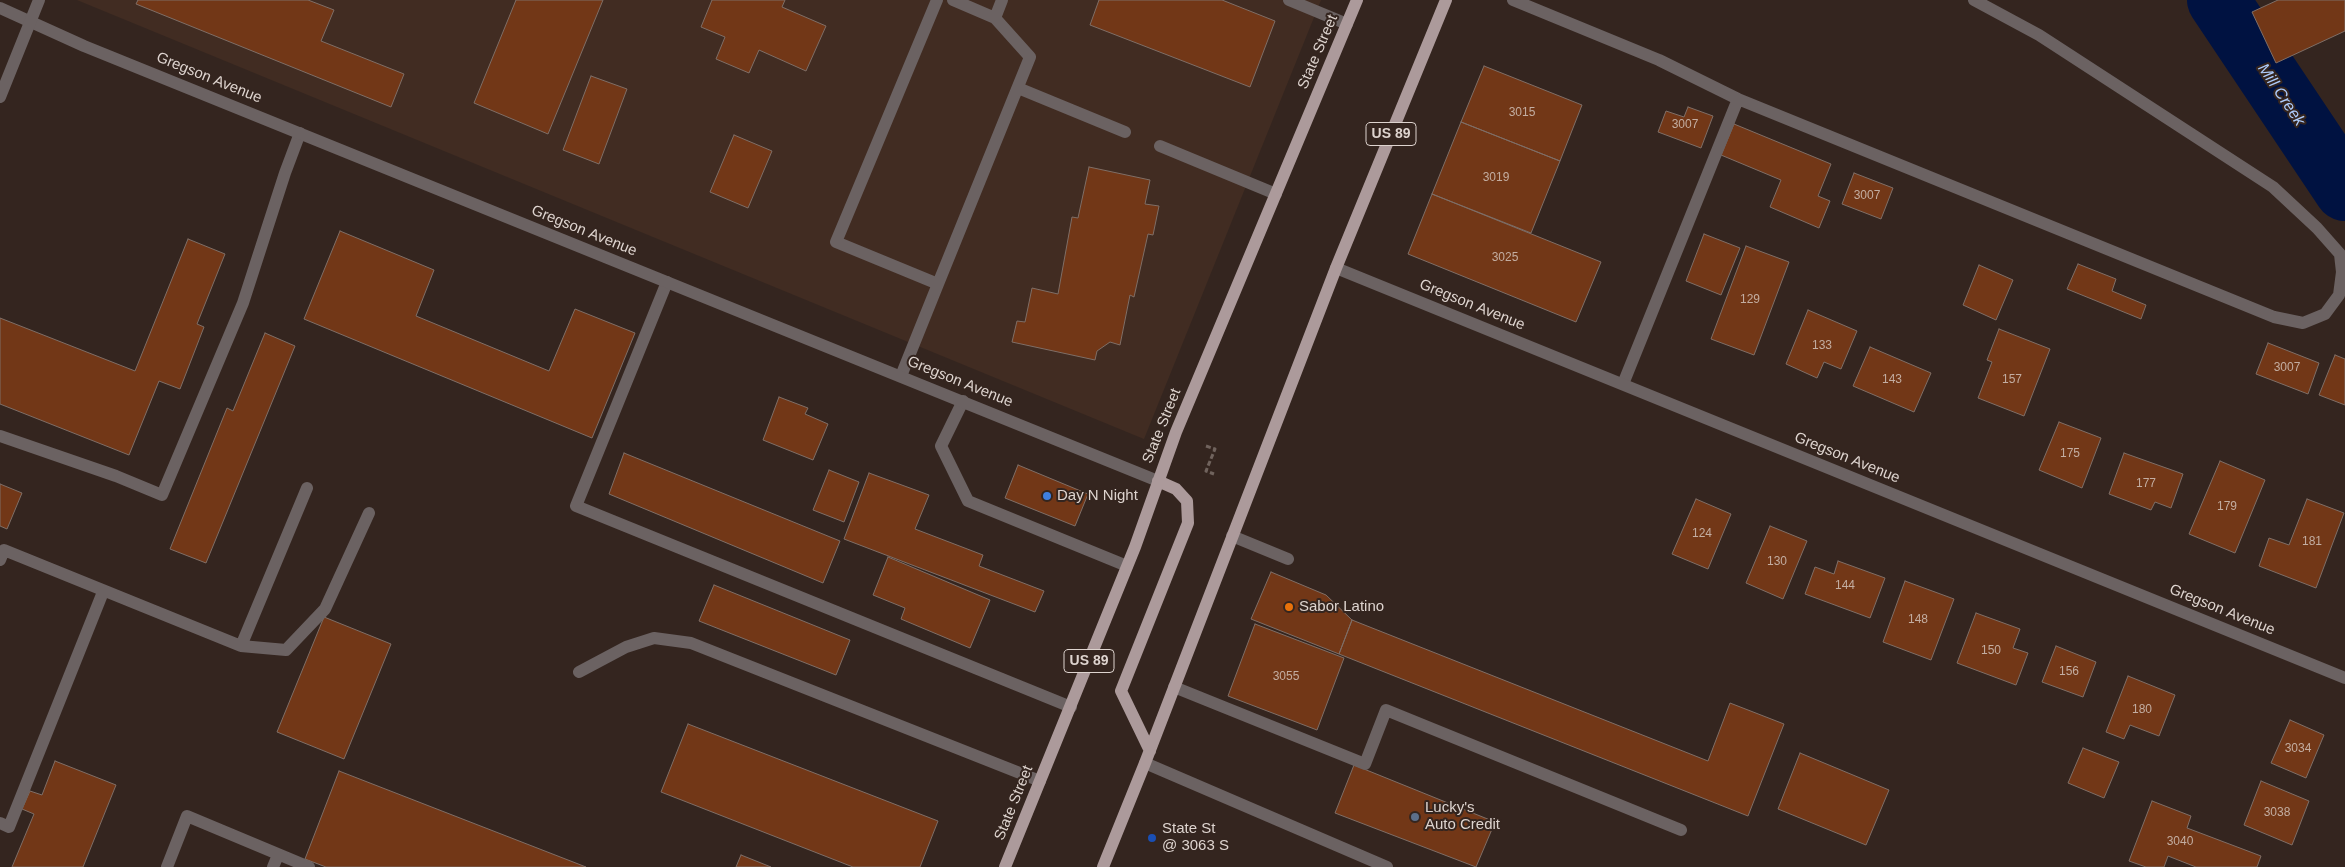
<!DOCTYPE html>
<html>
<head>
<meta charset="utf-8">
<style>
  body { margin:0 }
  canvas { display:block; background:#34251f }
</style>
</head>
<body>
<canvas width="2345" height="867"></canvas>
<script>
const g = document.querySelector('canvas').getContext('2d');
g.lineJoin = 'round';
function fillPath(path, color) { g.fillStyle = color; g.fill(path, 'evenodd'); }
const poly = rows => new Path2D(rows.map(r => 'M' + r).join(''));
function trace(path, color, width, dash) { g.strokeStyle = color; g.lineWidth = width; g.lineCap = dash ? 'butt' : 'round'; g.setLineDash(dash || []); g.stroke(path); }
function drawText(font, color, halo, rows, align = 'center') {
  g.font = font + ' Arial,sans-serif'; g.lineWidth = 4; g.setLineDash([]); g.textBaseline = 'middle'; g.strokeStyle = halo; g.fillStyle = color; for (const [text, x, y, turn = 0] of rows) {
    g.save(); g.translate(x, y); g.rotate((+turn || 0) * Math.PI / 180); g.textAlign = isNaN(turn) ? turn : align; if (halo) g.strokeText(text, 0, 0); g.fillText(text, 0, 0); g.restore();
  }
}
fillPath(poly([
  [77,0,1321,0,1144,439]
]), '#412c22');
trace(poly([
  [2218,0,2345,190]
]), '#001241', 62);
const building = poly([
  [138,0,308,0,334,10,321,41,404,74,391,107,136,4,138,0],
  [516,0,603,0,548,134,474,103,516,0],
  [712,0,785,0,782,7,826,26,806,71,759,50,749,73,716,59,725,37,701,27,712,0],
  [1099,0,1222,0,1275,21,1250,87,1090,25,1099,0],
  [2278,0,2345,0,2345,31,2276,63,2252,12,2278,0],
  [1484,66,1582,105,1560,161,1461,122,1484,66],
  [591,76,627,89,599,164,563,150,591,76],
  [1688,107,1713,116,1701,148,1658,132,1666,111,1684,117,1688,107],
  [1461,122,1560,161,1531,233,1432,194,1461,122],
  [1734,124,1831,164,1818,196,1830,201,1819,228,1770,207,1781,180,1721,155,1734,124],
  [734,135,772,151,748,208,710,192,734,135],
  [1089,167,1150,180,1145,204,1159,206,1153,235,1148,234,1134,297,1130,295,1120,345,1110,342,1097,351,1095,360,1012,342,1017,321,1025,322,1032,288,1058,294,1072,217,1078,218,1089,167],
  [1854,173,1893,188,1881,219,1842,204,1854,173],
  [1432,194,1601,262,1576,322,1408,254,1432,194],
  [340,231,434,270,416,316,549,371,575,309,635,333,592,438,304,319,340,231],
  [1704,234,1740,248,1721,295,1686,281,1704,234],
  [188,239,225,254,197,324,204,327,180,389,159,381,129,455,0,404,0,318,135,371,188,239],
  [1746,246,1789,262,1754,355,1711,339,1746,246],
  [2078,264,2116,279,2112,291,2146,305,2141,319,2067,289,2078,264],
  [1979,265,2013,280,1996,320,1963,305,1979,265],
  [1808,310,1857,331,1841,369,1824,362,1817,378,1786,364,1808,310],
  [1999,329,2050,349,2024,416,1978,398,1992,362,1987,360,1999,329],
  [265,333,295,346,206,563,170,549,227,408,233,411,265,333],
  [2268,343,2319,363,2308,394,2256,374,2268,343],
  [1870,347,1931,373,1914,412,1853,386,1870,347],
  [2335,355,2345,359,2345,405,2319,395,2335,355],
  [779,397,808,408,805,414,828,424,813,460,763,440,779,397],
  [2059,422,2101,438,2082,488,2039,470,2059,422],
  [624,453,840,541,823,583,609,494,624,453],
  [2124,453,2183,474,2171,508,2155,502,2151,510,2109,494,2124,453],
  [2220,461,2265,480,2235,553,2189,534,2220,461],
  [1018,465,1088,494,1075,526,1005,498,1018,465],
  [829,470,859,482,844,522,813,510,829,470],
  [869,473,929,495,915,529,983,555,979,566,1044,591,1035,612,844,539,869,473],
  [0,484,22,493,7,529,0,526,0,484],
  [1696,499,1731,514,1708,569,1672,554,1696,499],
  [2307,499,2344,513,2316,588,2259,566,2269,538,2289,545,2307,499],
  [1770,526,1807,541,1783,599,1746,583,1770,526],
  [888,557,990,600,970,648,901,619,905,608,873,595,888,557],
  [1838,561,1885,578,1870,618,1805,594,1815,567,1834,574,1838,561],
  [1271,572,1326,595,1352,620,1339,654,1251,619,1271,572],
  [1905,581,1954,599,1931,660,1883,642,1905,581],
  [714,585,850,640,836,675,699,621,714,585],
  [1976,613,2020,629,2013,648,2028,653,2016,685,1957,663,1976,613],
  [324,617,391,644,344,759,277,732,324,617],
  [1352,620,1708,761,1730,703,1784,724,1748,816,1339,654,1352,620],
  [1255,624,1344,658,1317,730,1228,696,1255,624],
  [2056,646,2096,662,2083,697,2042,682,2056,646],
  [2128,676,2175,695,2159,736,2130,725,2124,739,2106,732,2128,676],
  [2290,720,2324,735,2306,778,2271,763,2290,720],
  [688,724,938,821,920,867,853,867,661,792,688,724],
  [2083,748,2119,762,2104,798,2068,783,2083,748],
  [1800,753,1889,790,1866,845,1778,809,1800,753],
  [55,761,116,785,83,867,12,867,34,814,22,809,30,791,42,795,55,761],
  [1354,765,1495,822,1476,867,1335,813,1354,765],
  [339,771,586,867,326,867,305,859,339,771],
  [2261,781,2309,801,2292,845,2244,825,2261,781],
  [2152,801,2191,816,2187,828,2261,856,2257,867,2196,867,2168,856,2164,867,2146,867,2129,861,2152,801],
  [741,855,771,867,736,867,741,855]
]);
fillPath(building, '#723717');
trace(building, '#7f6e66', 1);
trace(poly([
  [1206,446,1215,449,1206,471,1214,474]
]), '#70635d', 3, [5, 2.5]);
trace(poly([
  [953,0,995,18,1002,0],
  [1513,0,1659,60,1738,99,2274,317,2303,323,2325,314,2339,295,2342,272,2340,254,2317,228,2273,187,2039,35,1974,0],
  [1018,88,1125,132],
  [1160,146,1276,194],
  [667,282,576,506,1071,707],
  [938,284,1030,57,995,18],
  [901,376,938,284,836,242,937,0],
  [1623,384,1738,99],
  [963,401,941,446,968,501,1127,566],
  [0,436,116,476,162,495,243,303,285,173,300,133],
  [1232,536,1288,559],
  [0,560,4,550,241,646,307,488],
  [241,646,286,650,325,609,369,513],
  [579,672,626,647,654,638,691,643,1040,781],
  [1174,687,1365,764,1386,710,1681,830],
  [1145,763,1387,867],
  [0,823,9,827,103,592],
  [167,867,187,816,309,867],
  [273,867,278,855]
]), '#6b6262', 12);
trace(poly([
  [1289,0,1347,24],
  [0,8,84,46,1158,481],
  [1336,268,2345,678]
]), '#6b6262', 12);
trace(poly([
  [0,97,39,0]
]), '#6b6262', 12);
trace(poly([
  [1150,751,1121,691,1188,523,1187,501,1176,489,1158,481],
  [1005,867,1135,547,1176,432,1357,0],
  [1103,867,1145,763,1336,268,1446,0]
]), '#ac9a9b', 12);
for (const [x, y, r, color] of [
  [1047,496,5,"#3f7fe0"],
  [1289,607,5,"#e8710a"],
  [1415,817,5,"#5c6f8a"],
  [1152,838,5,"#1a4fb4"]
]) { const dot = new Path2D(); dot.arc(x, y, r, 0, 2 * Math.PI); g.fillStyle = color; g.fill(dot); trace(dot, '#34251f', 2); }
drawText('12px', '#c3ada1', null, [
  ["3015",1522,113],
  ["3007",1685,125],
  ["3019",1496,178],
  ["3007",1867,196],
  ["3025",1505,258],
  ["129",1750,300],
  ["133",1822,346],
  ["3007",2287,368],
  ["143",1892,380],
  ["157",2012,380],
  ["175",2070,454],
  ["177",2146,484],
  ["179",2227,507],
  ["124",1702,534],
  ["181",2312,542],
  ["130",1777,562],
  ["144",1845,586],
  ["148",1918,620],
  ["150",1991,651],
  ["156",2069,672],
  ["3055",1286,677],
  ["180",2142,710],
  ["3034",2298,749],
  ["3038",2277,813],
  ["3040",2180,842]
]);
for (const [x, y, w] of [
  [1391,134,50],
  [1089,661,50]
]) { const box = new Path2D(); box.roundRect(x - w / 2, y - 11.5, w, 23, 4); g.fillStyle = '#34251f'; g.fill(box); trace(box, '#ded4cf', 1); }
drawText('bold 14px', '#ded4cf', null, [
  ["US 89",1391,134],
  ["US 89",1089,661]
]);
drawText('15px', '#ded4cf', '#34251f', [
  ["State Street",1318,52,-67],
  ["Gregson Avenue",209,78,22],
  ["Gregson Avenue",584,231,22],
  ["Gregson Avenue",1472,305,22],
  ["Gregson Avenue",960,382,22],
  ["State Street",1162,426,-68],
  ["Gregson Avenue",1847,458,22],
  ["Gregson Avenue",2222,610,22],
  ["State Street",1014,803,-68]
]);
drawText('15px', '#ded4cf', '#34251f', [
  ["Day N Night",1057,496],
  ["Sabor Latino",1299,607],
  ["Lucky's",1425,808],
  ["Auto Credit",1425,825],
  ["State St",1162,829],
  ["@ 3063 S",1162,846]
], 'left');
drawText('italic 16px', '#aeccfc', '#34251f', [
  ["Mill Creek",2281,95,56]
]);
</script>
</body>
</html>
